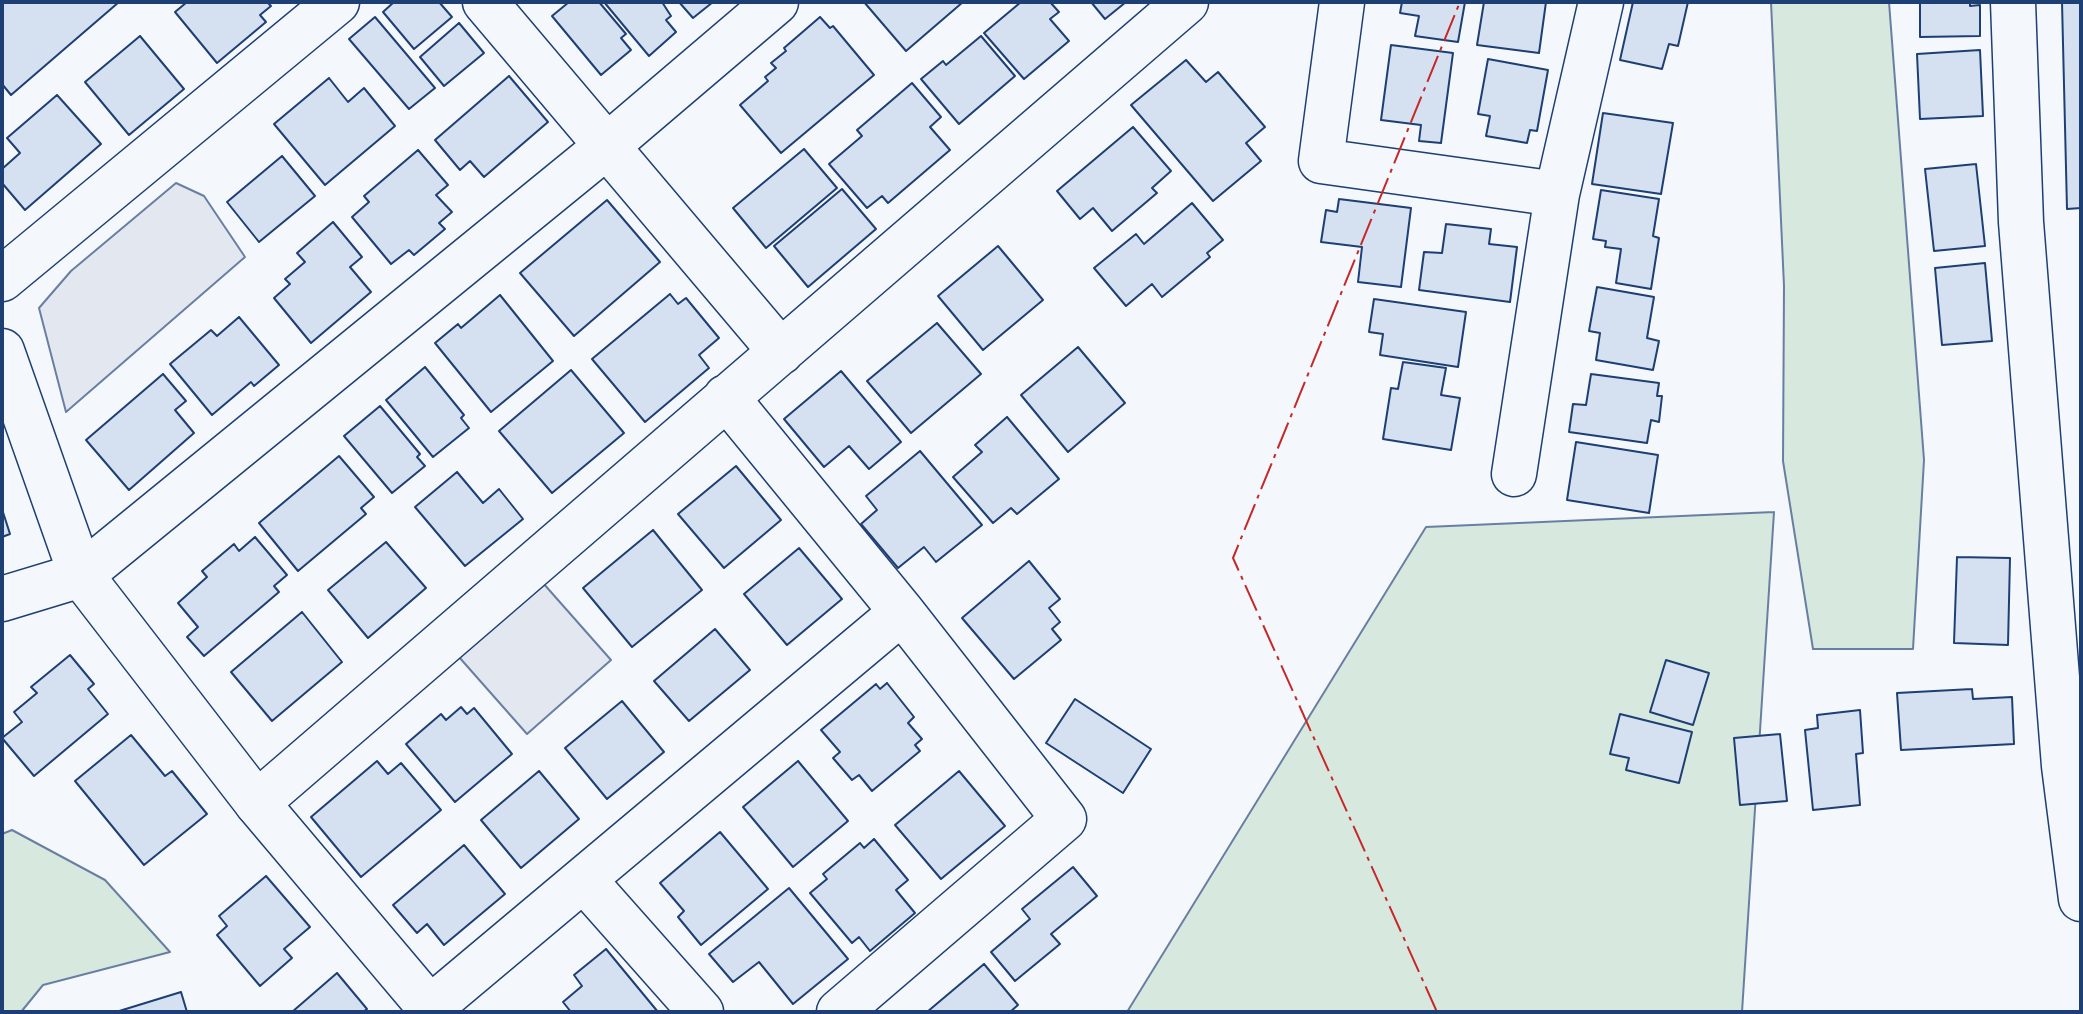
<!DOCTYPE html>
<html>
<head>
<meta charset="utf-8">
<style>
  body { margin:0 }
  #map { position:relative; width:2083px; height:1014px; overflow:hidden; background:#f4f7fb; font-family:"Playfair Display",serif }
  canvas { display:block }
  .frame { position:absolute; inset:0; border:4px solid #1d3f73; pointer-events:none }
</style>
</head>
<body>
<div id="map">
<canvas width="2083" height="1014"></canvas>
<div class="frame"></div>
</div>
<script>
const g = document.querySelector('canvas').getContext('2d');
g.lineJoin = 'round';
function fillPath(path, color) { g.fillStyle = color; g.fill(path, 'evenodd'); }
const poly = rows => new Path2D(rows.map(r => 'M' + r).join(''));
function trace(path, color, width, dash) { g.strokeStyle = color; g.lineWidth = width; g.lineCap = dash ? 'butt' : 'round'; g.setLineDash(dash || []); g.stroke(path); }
const green = poly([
  [1771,2,1889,2,1924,460,1913,649,1813,649,1783,461,1784,286,1771,2],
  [1774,512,1742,1012,1127,1012,1426,527,1774,512],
  [12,830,105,880,170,952,43,985,21,1012,2,1012,2,834,12,830]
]);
fillPath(green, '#d7e8df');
trace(green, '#687fa3', 2);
const parking = poly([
  [176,183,204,196,245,257,66,412,39,308,71,271,176,183],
  [543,583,611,660,527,734,459,657,543,583]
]);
fillPath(parking, '#e3e8f0');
trace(parking, '#687fa3', 2);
const building = poly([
  [2,2,119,2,11,95,2,84,2,2],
  [187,2,267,2,271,6,260,15,266,22,217,63,175,12,187,2],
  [394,2,439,2,452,17,414,49,383,12,394,2],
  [569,2,599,2,626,34,621,38,631,50,601,75,552,16,569,2],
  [604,2,662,2,671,16,666,20,676,32,649,56,604,2],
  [679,2,713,2,693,18,679,2],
  [864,2,963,2,906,51,864,2],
  [1021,2,1050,2,1059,12,1050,19,1069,41,1024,79,984,33,1021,2],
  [1091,2,1126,2,1105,19,1091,2],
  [1402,2,1465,2,1458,42,1415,36,1419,16,1400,13,1402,2],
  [1484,2,1546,2,1539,53,1477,45,1484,2],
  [1633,2,1688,2,1678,46,1669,44,1662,69,1620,60,1633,2],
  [1970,2,1970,6,1980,5,1980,36,1920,37,1920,3,1970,2],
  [2062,2,2081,2,2081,208,2067,209,2062,2],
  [375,17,435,88,409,109,349,39,375,17],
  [820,17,830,28,833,26,874,75,781,153,740,105,768,81,765,77,776,68,771,63,786,51,784,48,820,17],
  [459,23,484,53,444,86,420,57,459,23],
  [140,36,184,89,129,135,85,82,140,36],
  [981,36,1015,76,959,124,921,79,943,61,946,65,981,36],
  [1391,45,1453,53,1441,143,1419,141,1421,125,1381,120,1391,45],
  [1980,50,1983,116,1920,119,1917,54,1980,50],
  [1488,59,1548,70,1537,131,1530,130,1527,143,1486,136,1490,116,1478,114,1488,59],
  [1186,60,1206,82,1218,72,1265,127,1246,143,1261,161,1213,201,1131,105,1186,60],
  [509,76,548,122,484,177,470,161,460,170,435,140,509,76],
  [329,78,348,102,364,88,395,126,325,185,274,124,329,78],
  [912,83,941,117,930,127,950,150,888,203,882,196,867,208,829,164,862,136,857,130,912,83],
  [57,95,101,144,25,210,2,183,2,169,20,153,7,138,57,95],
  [1603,113,1673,123,1661,194,1592,184,1603,113],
  [1133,127,1171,171,1152,188,1157,193,1112,231,1093,208,1080,219,1057,191,1133,127],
  [804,149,837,188,766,248,733,208,804,149],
  [418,150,448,185,436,195,452,212,439,223,445,229,414,255,409,250,391,264,352,217,369,202,364,196,418,150],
  [282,156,315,196,259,242,227,202,282,156],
  [1976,164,1985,246,1934,251,1925,169,1976,164],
  [842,189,876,229,808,287,774,246,842,189],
  [1601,190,1659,199,1653,236,1659,238,1651,289,1616,283,1621,249,1605,247,1606,241,1593,239,1601,190],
  [1339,199,1411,208,1401,287,1358,282,1362,247,1321,242,1326,210,1337,212,1339,199],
  [607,200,660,262,574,336,520,273,607,200],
  [1192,203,1223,240,1207,253,1210,257,1162,297,1152,284,1126,306,1094,268,1136,234,1144,244,1192,203],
  [333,222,362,257,350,267,371,292,311,343,274,298,290,284,285,279,305,262,297,253,333,222],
  [1446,224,1491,229,1489,244,1517,247,1510,302,1419,290,1424,252,1442,253,1446,224],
  [998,246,1043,300,983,350,938,296,998,246],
  [1985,263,1992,341,1942,345,1935,268,1985,263],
  [1597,287,1654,297,1647,338,1659,341,1653,370,1596,360,1600,333,1589,331,1597,287],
  [670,294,678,304,686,298,719,338,699,355,709,368,645,422,592,359,670,294],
  [500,295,553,361,491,412,435,343,458,324,461,328,500,295],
  [1374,299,1466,312,1458,367,1380,355,1383,334,1369,332,1374,299],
  [239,317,279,365,254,386,251,382,212,415,170,364,211,330,217,336,239,317],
  [937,323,981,374,911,433,867,381,937,323],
  [1078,347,1125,403,1068,452,1021,395,1078,347],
  [1403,362,1446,368,1441,395,1460,398,1451,450,1383,439,1391,388,1398,389,1403,362],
  [425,367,464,415,461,418,469,428,433,457,386,400,425,367],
  [571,370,624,433,552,493,499,431,571,370],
  [841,371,901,442,869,469,849,446,824,467,784,419,841,371],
  [163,374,186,401,175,410,194,433,129,490,86,440,163,374],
  [1591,374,1659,383,1657,396,1662,396,1659,422,1651,420,1647,443,1569,432,1573,404,1586,405,1591,374],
  [380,406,420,454,417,457,425,466,392,493,344,436,380,406],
  [1007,417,1059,479,1017,514,1011,508,993,523,953,477,982,452,975,445,1007,417],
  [1576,442,1658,455,1649,513,1567,500,1576,442],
  [920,451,982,525,936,562,924,547,898,568,861,524,877,510,866,496,920,451],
  [339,456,374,497,361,508,366,514,298,571,259,523,339,456],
  [736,466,781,520,724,568,678,514,736,466],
  [457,472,483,503,499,489,523,519,465,566,415,507,457,472],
  [2,509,10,534,2,537,2,509],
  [653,530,702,590,632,647,583,588,653,530],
  [255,537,287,575,274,586,279,592,204,656,187,637,198,627,178,603,207,577,202,571,234,544,239,551,255,537],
  [386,542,426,588,368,638,328,590,386,542],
  [799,548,842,599,787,645,744,594,799,548],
  [1957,557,2010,558,2008,645,1954,643,1957,557],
  [1029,561,1060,599,1049,608,1060,622,1052,629,1061,640,1014,679,962,618,1029,561],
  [302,612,342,662,272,721,231,672,302,612],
  [715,629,750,670,689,721,654,681,715,629],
  [70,655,94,684,88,689,108,714,34,776,2,738,22,722,14,712,37,693,31,687,70,655],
  [1666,660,1709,673,1693,725,1650,712,1666,660],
  [887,683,914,717,908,723,922,739,915,745,920,751,872,791,859,775,852,780,833,758,840,752,821,730,876,684,880,689,887,683],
  [1972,689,1973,699,2012,697,2014,744,1901,750,1897,693,1972,689],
  [1075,699,1151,749,1123,793,1046,743,1075,699],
  [622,701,664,752,607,799,565,748,622,701],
  [461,707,467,714,474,708,512,754,455,802,406,744,441,714,446,720,461,707],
  [1860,710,1863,753,1856,754,1860,805,1813,810,1805,730,1818,728,1817,715,1860,710],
  [1620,714,1692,732,1679,783,1626,770,1629,758,1610,754,1620,714],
  [1780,734,1787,801,1740,805,1734,738,1780,734],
  [131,735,165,776,172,771,207,814,144,865,75,781,131,735],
  [377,761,388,774,401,763,441,810,361,877,311,817,377,761],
  [798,761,848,821,793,867,743,807,798,761],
  [539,771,579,819,521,868,481,820,539,771],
  [959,771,1005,826,941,879,895,825,959,771],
  [720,832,768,889,701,945,678,917,684,911,660,883,720,832],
  [874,839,908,880,896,890,915,913,870,951,859,937,852,943,810,893,827,879,823,874,860,843,864,848,874,839],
  [464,845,505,894,444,945,427,924,417,933,393,905,464,845],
  [1073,867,1097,896,1051,934,1060,944,1015,981,991,952,1030,919,1022,909,1073,867],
  [266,876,310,927,284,949,292,958,260,986,217,935,227,926,219,916,266,876],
  [789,888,848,959,793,1004,759,962,733,982,709,954,789,888],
  [606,949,658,1012,571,1012,563,1002,582,986,574,975,606,949],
  [984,964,1018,1005,1010,1012,927,1012,984,964],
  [337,973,367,1009,363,1012,292,1012,337,973],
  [181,992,187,1012,116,1012,181,992]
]);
fillPath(building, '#d5e0f0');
trace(building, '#1d3f73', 2);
const street = poly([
  [485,2,781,352],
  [1342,2,1321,161,1557,194],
  [2013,2,2021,222,2064,766,2081,899],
  [2,279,337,2],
  [726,397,902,612,1064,819,839,1012],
  [1514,474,1557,194,1601,2],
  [2,599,81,575,607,146,776,2],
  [902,612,430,1008,257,803,1186,2],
  [584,880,701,1012]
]);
const secondary = poly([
  [2,351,81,575,257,803]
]);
trace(street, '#1d3f73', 47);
trace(secondary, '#1d3f73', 47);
trace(street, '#f4f7fb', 44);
trace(secondary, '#f4f7fb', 44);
trace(poly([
  [1437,1012,1233,558,1460,2]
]), '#c62828', 2, [28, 6, 4, 6]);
</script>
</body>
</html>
